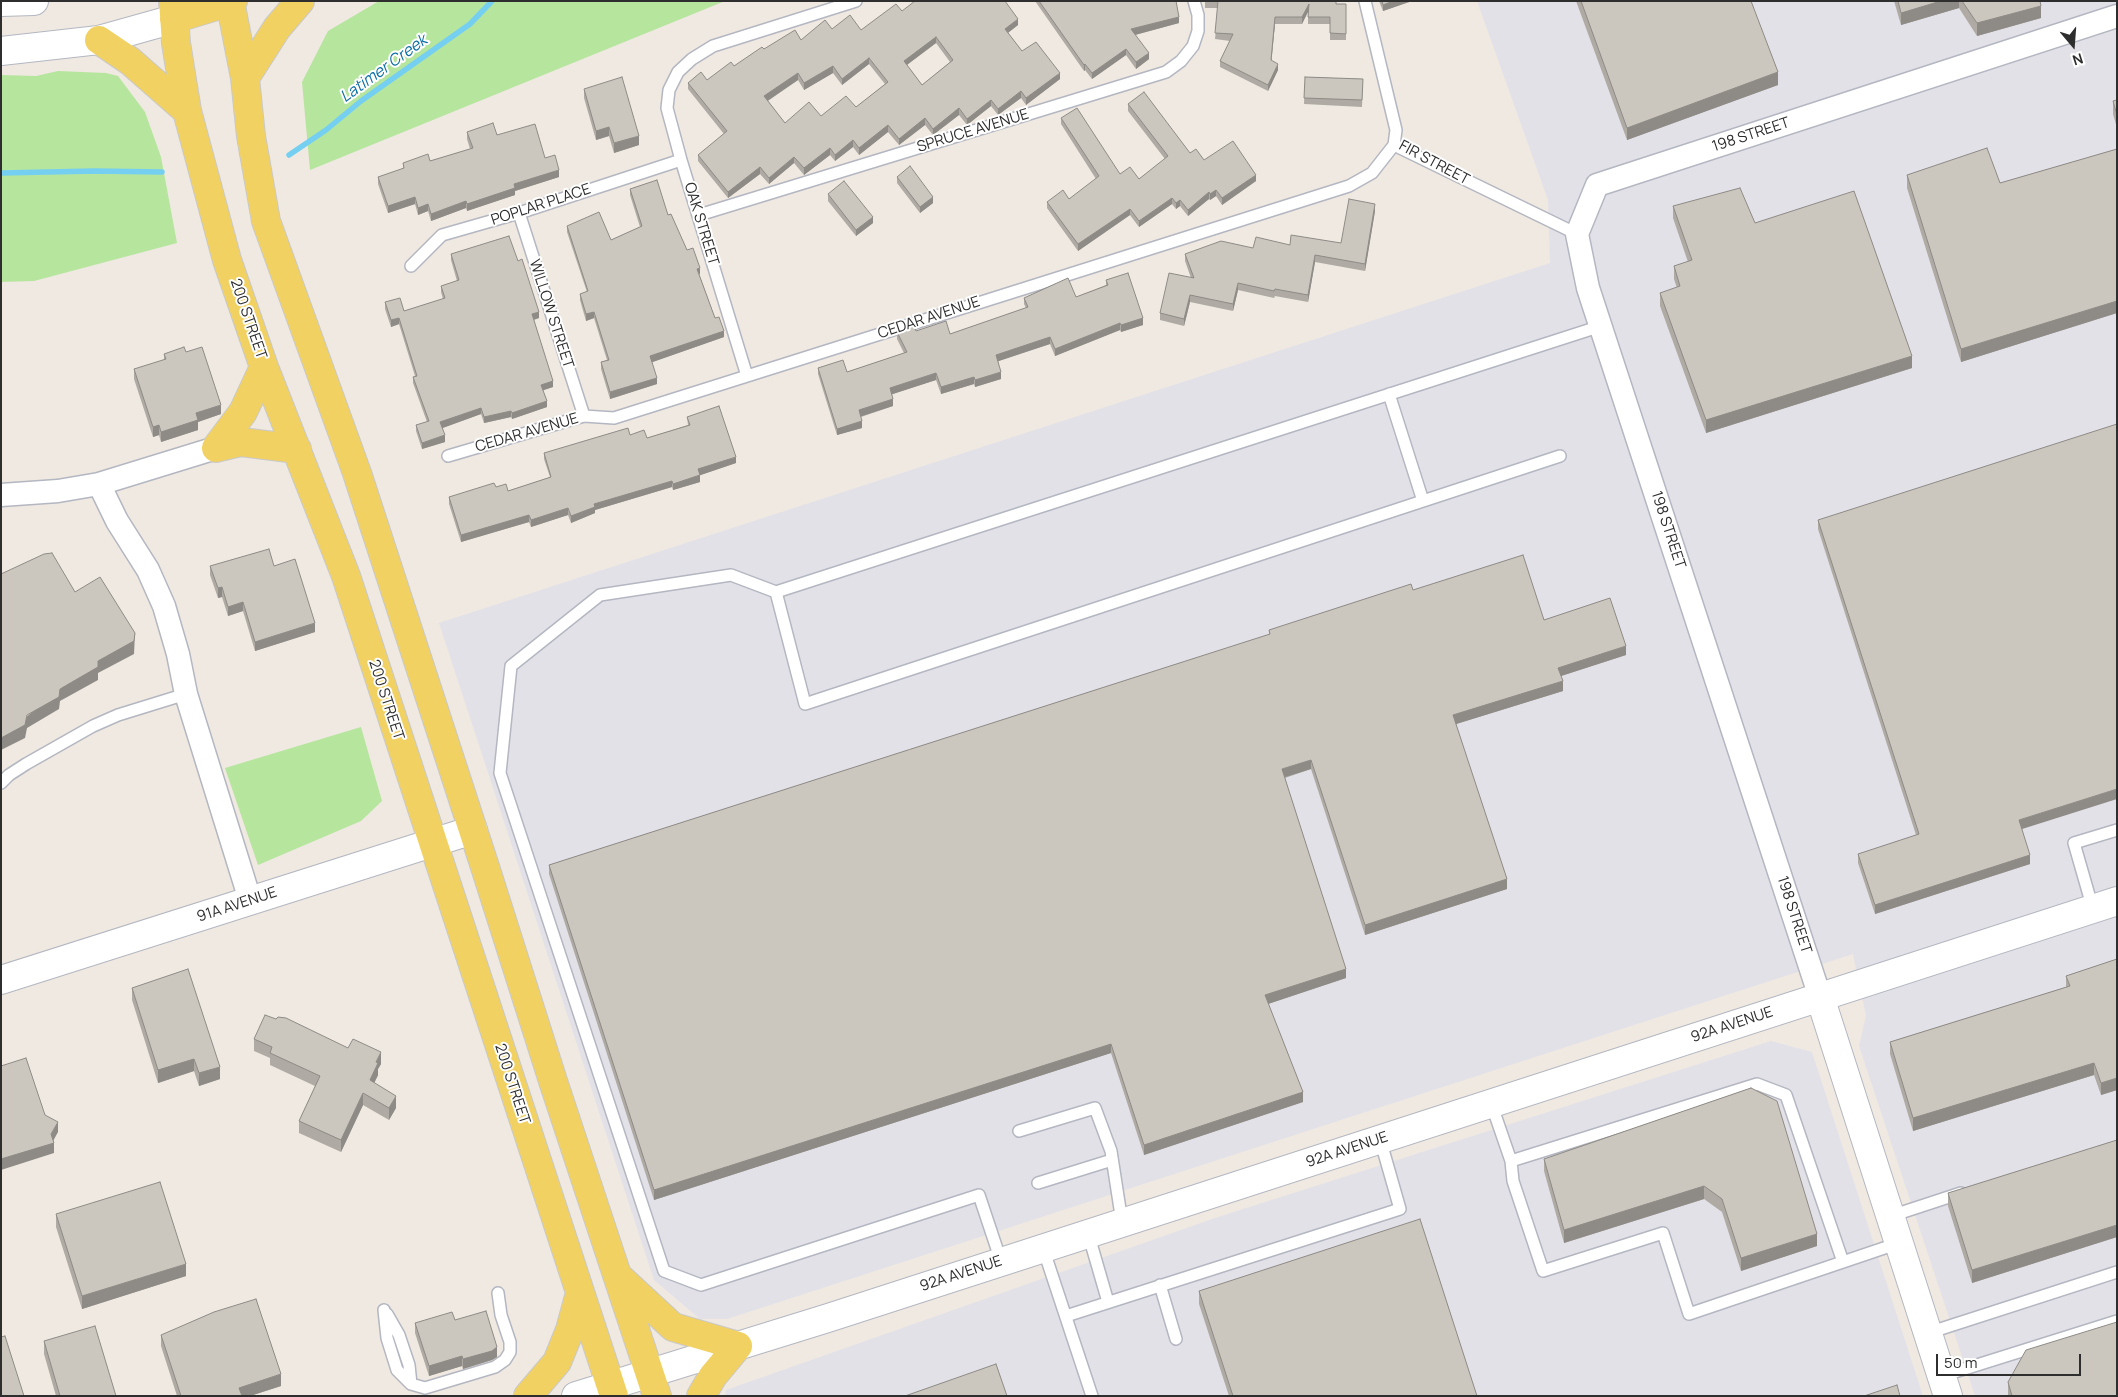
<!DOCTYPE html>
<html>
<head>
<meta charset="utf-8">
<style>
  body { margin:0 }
  #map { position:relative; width:2118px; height:1397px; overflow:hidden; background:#efe9e1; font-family:Manrope,sans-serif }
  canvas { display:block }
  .frame { position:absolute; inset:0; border:2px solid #2e2e2e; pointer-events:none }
  .north { position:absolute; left:2048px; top:20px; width:50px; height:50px; -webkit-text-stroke:4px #fff; paint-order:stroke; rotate:162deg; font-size:14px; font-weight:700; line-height:20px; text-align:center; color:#2e2e2e }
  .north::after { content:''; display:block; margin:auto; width:18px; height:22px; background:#2e2e2e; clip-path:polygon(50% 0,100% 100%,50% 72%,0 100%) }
  .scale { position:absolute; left:1936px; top:1354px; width:145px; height:22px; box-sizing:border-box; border:2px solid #2e2e2e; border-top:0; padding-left:6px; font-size:15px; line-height:18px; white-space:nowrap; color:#2e2e2e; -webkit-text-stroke:4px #fff; paint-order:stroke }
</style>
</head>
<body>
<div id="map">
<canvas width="2118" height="1397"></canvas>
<div class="frame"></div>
<div class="north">N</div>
<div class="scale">50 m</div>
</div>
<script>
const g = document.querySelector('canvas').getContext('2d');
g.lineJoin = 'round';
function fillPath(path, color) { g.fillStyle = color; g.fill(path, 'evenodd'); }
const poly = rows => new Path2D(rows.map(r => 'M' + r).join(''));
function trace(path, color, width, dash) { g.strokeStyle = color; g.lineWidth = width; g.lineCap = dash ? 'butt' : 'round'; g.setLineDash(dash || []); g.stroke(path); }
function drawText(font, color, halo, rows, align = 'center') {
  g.font = font + ' Manrope,sans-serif'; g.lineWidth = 4; g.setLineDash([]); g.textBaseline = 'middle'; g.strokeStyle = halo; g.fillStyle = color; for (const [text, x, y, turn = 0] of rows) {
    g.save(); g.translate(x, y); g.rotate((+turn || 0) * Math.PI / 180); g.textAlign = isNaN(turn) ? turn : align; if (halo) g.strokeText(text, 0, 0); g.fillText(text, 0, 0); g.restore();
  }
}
fillPath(poly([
  [1477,1,2117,1,2117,1396,1975,1396,1859,1046,1866,1016,1853,954,727,1319,700,1319,654,1280,439,623,1550,263,1548,200],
  [1771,1041,1812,1052,1923,1396,725,1396,726,1390,1215,1218]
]), '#e3e1e8');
fillPath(poly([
  [379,1,725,1,310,170,302,82,328,31],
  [58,71,106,73,118,76,145,112,161,157,177,243,34,281,1,282,1,75,36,76],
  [361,727,382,801,361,821,258,865,225,768]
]), '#b6e59e');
trace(poly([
  [289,155,326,130,361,101,470,24,492,1],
  [1,173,95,171,162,172]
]), '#75cff0', 5.5);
const lane = poly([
  [1365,1,1396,130,1394,145,1577,234],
  [519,213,584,416],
  [699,215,1166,72,1181,61,1193,46,1198,31,1198,15,1194,1],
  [411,266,442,235,519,213,681,160],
  [747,376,681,160,667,108,669,90,678,72,692,59,713,46,856,1],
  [1389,394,1423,501],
  [448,456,584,416,614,418,1349,186,1372,173,1394,145],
  [776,592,805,704,1560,456],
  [1,783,9,775,26,764,93,726,118,715,186,694],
  [2093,909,2074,843,2117,830],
  [1491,1103,1511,1161,1513,1181,1543,1271,1663,1233,1689,1314,1899,1243],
  [1019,1131,1095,1108,1111,1151,1122,1222],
  [1511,1161,1757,1084,1786,1095,1843,1262],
  [1038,1183,1112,1160],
  [1891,1216,1961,1193],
  [1088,1233,1108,1302],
  [1043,1248,1092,1396],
  [1001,1261,979,1195,701,1285,664,1271,500,773,511,666,600,595,731,575,776,592,1601,326],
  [1160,1285,1176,1339],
  [384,1310,387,1338,397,1370,411,1384,425,1388,495,1367,505,1360,510,1352,510,1342,501,1315,498,1293],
  [387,1314,399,1335,409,1365,411,1384],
  [1066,1316,1400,1209,1380,1139],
  [1928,1333,2117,1272],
  [1942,1376,2117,1321]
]);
const street = poly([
  [99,484,117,521,148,570,164,606,178,654,186,694,250,900],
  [1,495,58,491,99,484,216,448],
  [1820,997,1588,288,1577,234,1597,185,2117,16]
]);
const secondary = poly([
  [1,2,34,1],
  [1,51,99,40,174,19],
  [1,980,473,830],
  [1820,997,1948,1396],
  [576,1396,828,1318,2117,901]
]);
const primary = poly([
  [173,1,176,43,187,111,227,260,264,367,346,576,614,1396],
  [230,1,245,78,251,136,266,221,357,473,486,870,553,1081,657,1396],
  [174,19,233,1],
  [99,40,130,61,187,111],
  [245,78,277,28,300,1],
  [216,448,243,412,264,367],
  [216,448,241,442,297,449],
  [620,1278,673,1327,738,1346,713,1376,701,1396],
  [528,1396,557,1362,570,1330,580,1293]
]);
trace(lane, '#b4b7c1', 14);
trace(street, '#b4b7c1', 25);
trace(secondary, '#b4b7c1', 30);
trace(primary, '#c9c9c9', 30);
trace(lane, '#fff', 11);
trace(street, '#fff', 22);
trace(secondary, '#fff', 28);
trace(primary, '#f2d163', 28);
fillPath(poly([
  [1035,1,1176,1,1179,23,1135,35,1149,59,1136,69,1126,55,1092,79,1085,70,1084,71],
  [1205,1,1346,4,1346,40,1330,40,1330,24,1308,24,1308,11,1302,24,1275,24,1271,60,1278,70,1268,91,1220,67,1220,61,1230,41,1215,39,1218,8,1205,8],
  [1379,1,1412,1,1383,11],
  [1576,1,1751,1,1778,85,1627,140],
  [1894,1,2040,1,2041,18,1977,36,1959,8,1901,25],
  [927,2,1018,25,1008,33,1022,51,1060,79,1026,105,1021,98,998,115,991,106,967,125,959,115,933,135,925,125,899,145,888,132,859,155,853,147,835,161,830,155,804,175,794,163,769,184,760,174,728,198,698,161,698,155,724,134,688,89,688,83,707,80,734,66,764,49,801,40,832,29,861,30,902,11],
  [936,43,950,62,922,85,907,65],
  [869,64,885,84,856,107,821,116,785,123,768,101,798,80,804,90,833,73,842,85],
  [1305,77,1363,79,1362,107,1304,104],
  [584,89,639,145,614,153,609,136,596,140,584,98],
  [2117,100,2117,128,2113,114,2113,101],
  [1128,104,1190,153,1204,160,1256,181,1222,205,1216,196,1210,200,1209,199,1188,216,1180,206,1176,209,1172,204,1139,227,1130,215,1078,251,1047,208,1047,202,1069,199,1096,179,1061,124,1061,118,1120,174,1139,179,1165,159,1128,111],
  [467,132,497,135,545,158,559,177,515,191,515,195,467,211,466,208,431,221,428,211,418,215,415,204,388,213,378,184,378,177,403,169,403,163,430,161,470,149,467,139],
  [2117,149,2117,313,1961,362,1907,188,1907,175,2000,183],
  [897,177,933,203,920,213,897,183],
  [630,189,668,215,700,274,699,274,715,318,724,337,652,362,657,384,610,399,601,369,601,362,607,360,594,318,586,321,580,300,580,294,587,292,567,232,567,226,611,240,640,227,630,195],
  [828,194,873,223,856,236,828,201],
  [1673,206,1755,223,1912,368,1706,433,1660,306,1660,293,1677,288,1674,279,1674,266,1688,262,1673,218],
  [1375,211,1365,271,1315,262,1308,302,1275,296,1274,298,1238,290,1233,311,1190,302,1184,326,1160,320,1160,313,1191,278,1185,261,1185,254,1290,245,1341,243],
  [451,254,518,261,539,318,534,320,553,387,543,390,547,407,512,419,511,417,484,423,481,414,442,428,445,442,422,449,416,431,416,425,427,422,413,383,413,377,415,376,399,324,391,327,385,309,385,302,404,311,443,299,441,292,441,286,457,281,451,260],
  [1106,280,1143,325,1121,332,1120,330,1055,356,1050,344,998,361,1001,379,975,387,974,384,941,394,936,380,892,394,893,406,861,417,862,428,837,435,818,374,818,368,847,372,904,353,897,339,897,332,916,331,950,334,1026,308,1024,304,1024,298,1076,297,1106,285],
  [186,352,221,414,198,422,198,430,161,442,159,435,153,437,134,379,134,369,164,360,164,354],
  [687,417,736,463,700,475,700,482,673,490,672,487,595,510,595,513,571,523,568,515,531,527,529,522,461,542,449,504,449,497,496,487,508,491,550,477,544,459,544,453,630,435,647,438,688,425],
  [1818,520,2022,829,2030,864,1875,914,1858,863,1858,854,1916,835,1818,529],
  [210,566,274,566,315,632,255,651,243,611,228,616,222,597,218,598,210,575],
  [1413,590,1544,620,1626,655,1561,676,1563,691,1456,724,1507,889,1365,935,1311,769,1285,778,1346,978,1268,1004,1303,1102,1144,1155,1111,1053,654,1200,549,874,549,865,1269,635,1269,630],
  [2117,959,2117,1090,2101,1095,2094,1075,1913,1131,1890,1054,1890,1042,2066,987,2066,976],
  [132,988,220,1079,199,1086,194,1071,158,1083,132,1000],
  [254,1039,381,1064,378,1069,378,1075,374,1083,396,1108,389,1120,363,1105,341,1152,299,1133,299,1121,315,1086,270,1065,270,1058,254,1051],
  [1751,1088,1817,1246,1741,1271,1722,1212,1704,1199,1564,1243,1544,1171,1544,1159],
  [2117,1140,2117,1237,1972,1283,1948,1206,1948,1193],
  [56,1214,186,1276,82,1309,56,1227],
  [1199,1291,1477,1396,1229,1396,1199,1304],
  [455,1320,497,1357,492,1360,463,1369,462,1366,429,1376,415,1333,415,1323],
  [161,1335,281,1386,250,1396,177,1396,161,1346],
  [44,1341,116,1396,56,1396,44,1354],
  [2008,1382,2117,1396,2008,1396]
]), '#afaba4');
fillPath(poly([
  [1393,1,1412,1,1383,11,1383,5],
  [1941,1,1959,1,1959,8,1901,25,1901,13],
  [1309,4,1309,10,1302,24,1302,17],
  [2041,6,2041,18,1977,36,1977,23],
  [1179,17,1179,23,1131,36,1131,29],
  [1275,17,1275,24,1271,66,1271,60],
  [1018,19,1018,25,1005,35,1005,29],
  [936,37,936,43,904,67,904,61],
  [1126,49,1126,55,1092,79,1092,73],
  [1149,53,1149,59,1136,69,1136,62],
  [869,58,869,64,842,85,842,79],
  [1085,64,1085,70,1084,71,1084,65],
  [1278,64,1278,70,1268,91,1268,85],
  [833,66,833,73,804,90,804,83],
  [1778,72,1778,85,1627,140,1627,128],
  [798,73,798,80,764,103,764,96],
  [1060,73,1060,79,1026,105,1026,98],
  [1021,91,1021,98,998,115,998,109],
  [991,100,991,106,967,125,967,119],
  [959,108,959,115,933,135,933,129],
  [925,118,925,125,899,145,899,139],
  [888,125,888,132,859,155,859,148],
  [609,127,609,136,596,140,596,131],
  [639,136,639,145,614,153,614,143],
  [853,140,853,147,835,161,835,155],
  [830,148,830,155,804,175,804,168],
  [794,157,794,163,769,184,769,178],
  [760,167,760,174,728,198,728,192],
  [559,170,559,177,515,191,515,195,467,211,467,204,514,184],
  [1256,175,1256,181,1222,205,1222,198],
  [1216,190,1216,196,1210,200,1210,194],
  [1209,192,1209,199,1188,216,1188,210],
  [415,197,415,204,388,213,388,206],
  [933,197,933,203,920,213,920,207],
  [1172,198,1172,204,1139,227,1139,221],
  [1180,200,1180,206,1176,209,1176,203],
  [466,201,466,208,431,221,431,214],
  [428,204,428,211,418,215,418,208],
  [1375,204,1375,211,1365,271,1365,264],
  [1130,209,1130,215,1078,251,1078,244],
  [873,217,873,223,856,236,856,230],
  [1315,255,1315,262,1308,302,1308,295],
  [700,268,700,274,697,275,697,269],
  [1238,283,1238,290,1233,311,1233,304],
  [1190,295,1190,302,1184,326,1184,319],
  [2117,301,2117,313,1961,362,1961,349],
  [539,312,539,318,532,320,532,314],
  [594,312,594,318,586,321,586,314],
  [399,318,399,324,391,327,391,320],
  [1143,318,1143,325,1121,332,1121,325],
  [1120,323,1120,330,1055,356,1055,349],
  [724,331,724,337,650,363,650,356],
  [1050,337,1050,344,996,362,996,355],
  [1912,356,1912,368,1706,433,1706,420],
  [1001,372,1001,379,975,387,975,380],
  [936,373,936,380,890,395,890,388],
  [974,377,974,384,941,394,941,387],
  [657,378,657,384,610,399,610,392],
  [553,381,553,387,541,391,541,385],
  [893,399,893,406,859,417,859,410],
  [547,401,547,407,512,419,512,413],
  [221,405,221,414,198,422,198,430,161,442,161,432,196,413],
  [481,408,481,414,440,429,440,422],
  [511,411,511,417,484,423,484,417],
  [862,421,862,428,837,435,837,429],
  [159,425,159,435,153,437,153,427],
  [445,435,445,442,422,449,422,443],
  [736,457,736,463,698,476,698,469],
  [700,475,700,482,673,490,673,484],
  [672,481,672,487,595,510,595,513,571,523,571,516,594,504],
  [568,508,568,515,531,527,531,520],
  [529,515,529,522,461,542,461,535],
  [222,587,222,597,218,598,218,588],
  [243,602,243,611,228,616,228,607],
  [315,623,315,632,255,651,255,642],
  [135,633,134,654,98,673,98,680,60,701,59,709,27,728,25,738,1,750,1,738,60,689],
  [1626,646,1626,655,1558,677,1558,668],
  [1563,681,1563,691,1453,725,1453,715],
  [1311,760,1311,769,1282,778,1282,769],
  [2117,789,2117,799,2019,830,2019,820],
  [2030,855,2030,864,1875,914,1875,905],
  [1507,879,1507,889,1365,935,1365,925],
  [1346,969,1346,978,1265,1005,1265,995],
  [1111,1044,1111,1053,654,1200,654,1190],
  [381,1052,381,1064,378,1069,378,1075,370,1092,370,1080,376,1062],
  [194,1059,194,1071,158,1083,158,1070],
  [2094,1063,2094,1075,1913,1131,1913,1118],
  [220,1067,220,1079,199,1086,199,1073],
  [2117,1078,2117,1090,2101,1095,2101,1083],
  [1303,1092,1303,1102,1144,1155,1144,1145],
  [363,1093,363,1105,341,1152,341,1140],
  [396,1096,396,1108,389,1120,389,1108],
  [58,1122,58,1132,52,1143,54,1143,54,1153,1,1170,1,1159,51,1134],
  [1704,1186,1704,1199,1564,1243,1564,1230],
  [2117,1225,2117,1237,1972,1283,1972,1270],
  [1817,1234,1817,1246,1741,1271,1741,1258],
  [186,1264,186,1276,82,1309,82,1296],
  [497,1347,497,1357,492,1360,463,1369,463,1359],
  [462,1356,462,1366,429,1376,429,1366],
  [281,1374,281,1386,250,1396,239,1396,239,1388]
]), '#8e8b86');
const building = poly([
  [915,1,926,1,927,2,928,1,1005,1,1018,19,1005,29,1022,51,1036,42,1060,73,1026,98,1021,91,998,109,991,100,967,119,959,108,933,129,925,118,899,139,888,125,859,148,853,140,835,155,830,148,804,168,794,157,769,178,760,167,728,192,698,155,727,131,688,83,701,72,707,80,731,62,734,66,762,47,764,49,795,30,801,40,825,20,832,29,850,15,861,30,896,4,902,11,915,1],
  [936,37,953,60,922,85,904,61,936,37],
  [869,58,888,82,856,107,846,96,821,116,809,102,785,123,764,96,798,73,804,83,833,66,842,79,869,58],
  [1039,1,1176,1,1179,17,1131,29,1149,53,1136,62,1126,49,1092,73,1085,64,1084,65,1039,1],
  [1209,1,1336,1,1336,4,1346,4,1346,34,1330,33,1330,17,1308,17,1309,4,1302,17,1275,17,1271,60,1278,64,1268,85,1220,61,1233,34,1215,33,1218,1,1209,1],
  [1382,1,1393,1,1383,5,1382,1],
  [1581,1,1751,1,1778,72,1627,128,1581,1],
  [1898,1,1941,1,1901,13,1898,1],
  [1962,1,2040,1,2041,6,1977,23,1962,1],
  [622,77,639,136,614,143,609,127,596,131,584,89,622,77],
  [1305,77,1363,79,1362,100,1304,98,1305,77],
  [1144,92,1190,153,1196,149,1204,160,1233,141,1256,175,1222,198,1216,190,1210,194,1209,192,1188,210,1180,200,1176,203,1172,198,1139,221,1130,209,1078,244,1047,202,1063,190,1069,199,1099,176,1061,118,1077,108,1120,174,1130,167,1139,179,1168,156,1128,104,1144,92],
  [2117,100,2117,115,2113,101,2117,100],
  [493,123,497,135,535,124,545,158,555,155,559,170,514,184,515,188,467,204,466,201,431,214,428,204,418,208,415,197,388,206,378,177,404,168,403,163,428,154,430,161,473,148,467,132,493,123],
  [1987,148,2000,183,2117,149,2117,301,1961,349,1907,175,1987,148],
  [910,166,933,197,920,207,897,177,910,166],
  [657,180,668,215,671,214,687,250,693,248,700,268,697,269,715,318,719,317,724,331,650,356,657,378,610,392,601,362,609,360,594,312,586,314,580,294,588,291,567,226,599,212,611,240,642,226,630,189,657,180],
  [844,181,873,217,856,230,828,194,844,181],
  [1740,188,1755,223,1854,191,1912,356,1706,420,1660,293,1680,286,1674,266,1692,260,1673,206,1740,188],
  [1349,199,1375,204,1365,264,1315,255,1308,295,1275,289,1274,291,1238,283,1233,304,1190,295,1184,319,1160,313,1169,273,1194,278,1185,254,1221,241,1253,248,1256,237,1290,245,1291,235,1341,243,1349,199],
  [509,236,518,261,522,259,539,312,532,314,553,381,541,385,547,401,512,413,511,411,484,417,481,408,440,422,445,435,422,443,416,425,429,421,413,377,417,376,399,318,391,320,385,302,400,298,404,311,445,298,441,286,459,280,451,254,509,236],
  [1128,273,1143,318,1121,325,1120,323,1055,349,1050,337,996,355,1001,372,975,380,974,377,941,387,936,373,890,388,893,399,859,410,862,421,837,429,818,368,843,360,847,372,907,352,897,332,913,325,916,331,946,321,950,334,1028,307,1024,298,1068,278,1076,297,1108,285,1106,280,1128,273],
  [184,347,186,352,202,347,221,405,196,413,198,420,161,432,159,425,153,427,134,369,166,359,164,354,184,347],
  [719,406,736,457,698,469,700,475,673,484,672,481,594,504,595,507,571,516,568,508,531,520,529,515,461,535,449,497,494,483,496,487,506,484,508,491,551,477,544,453,628,428,630,435,644,430,647,438,690,425,687,417,719,406],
  [2117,424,2117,789,2019,820,2030,855,1875,905,1858,854,1919,834,1818,520,2117,424],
  [269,549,274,566,295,559,315,623,255,642,243,602,228,607,222,587,218,588,210,566,269,549],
  [52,553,75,592,100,577,135,633,134,641,98,661,98,667,60,689,59,697,27,715,25,725,1,738,1,574,44,554,52,553],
  [1523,555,1544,620,1610,598,1626,646,1558,668,1563,681,1453,715,1507,879,1365,925,1311,760,1282,769,1346,969,1265,995,1303,1092,1144,1145,1111,1044,654,1190,549,865,1270,634,1269,630,1411,584,1413,590,1523,555],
  [2117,959,2117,1078,2101,1083,2094,1063,1913,1118,1890,1042,2070,986,2066,976,2117,959],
  [188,969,220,1067,199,1073,194,1059,158,1070,132,988,188,969],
  [265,1015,276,1019,278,1017,286,1018,348,1048,353,1039,381,1052,376,1062,378,1063,370,1080,396,1096,389,1108,363,1093,341,1140,299,1121,320,1076,270,1053,272,1047,254,1039,265,1015],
  [26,1058,45,1115,58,1122,51,1134,54,1143,1,1159,1,1066,26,1058],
  [1751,1088,1777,1101,1817,1234,1741,1258,1722,1199,1704,1186,1564,1230,1544,1159,1751,1088],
  [2117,1140,2117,1225,1972,1270,1948,1193,2117,1140],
  [160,1182,186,1264,82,1296,56,1214,160,1182],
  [1420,1219,1477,1396,1233,1396,1199,1291,1420,1219],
  [256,1299,281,1374,239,1388,242,1396,181,1396,161,1335,214,1312,256,1299],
  [486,1311,497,1347,492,1351,463,1359,462,1356,429,1366,415,1323,452,1312,455,1320,486,1311],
  [2117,1322,2117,1396,2012,1396,2008,1382,2026,1350,2117,1322],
  [95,1326,116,1396,60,1396,44,1341,95,1326],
  [5,1336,24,1396,1,1396,1,1337,5,1336],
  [996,1364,1007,1396,905,1396,996,1364],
  [1897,1385,1900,1396,1864,1396,1897,1385]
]);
fillPath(building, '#cbc7bf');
trace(building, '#8e8b86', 1);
drawText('15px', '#2e2e2e', '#fff', [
  ["SPRUCE AVENUE",973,131,-17],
  ["198 STREET",1751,135,-18],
  ["FIR STREET",1434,163,28],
  ["POPLAR PLACE",541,205,-18],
  ["OAK STREET",701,224,73],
  ["WILLOW STREET",551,314,72],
  ["CEDAR AVENUE",929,318,-18],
  ["200 STREET",248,319,71],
  ["CEDAR AVENUE",527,433,-16],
  ["198 STREET",1668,530,72],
  ["200 STREET",386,700,72],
  ["91A AVENUE",237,905,-18],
  ["198 STREET",1794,915,72],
  ["92A AVENUE",1732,1025,-18],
  ["200 STREET",512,1084,72],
  ["92A AVENUE",1347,1150,-18],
  ["92A AVENUE",961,1274,-18]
]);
drawText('italic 16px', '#0d6fa3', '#fff', [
  ["Latimer Creek",384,69,-36]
]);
</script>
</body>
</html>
